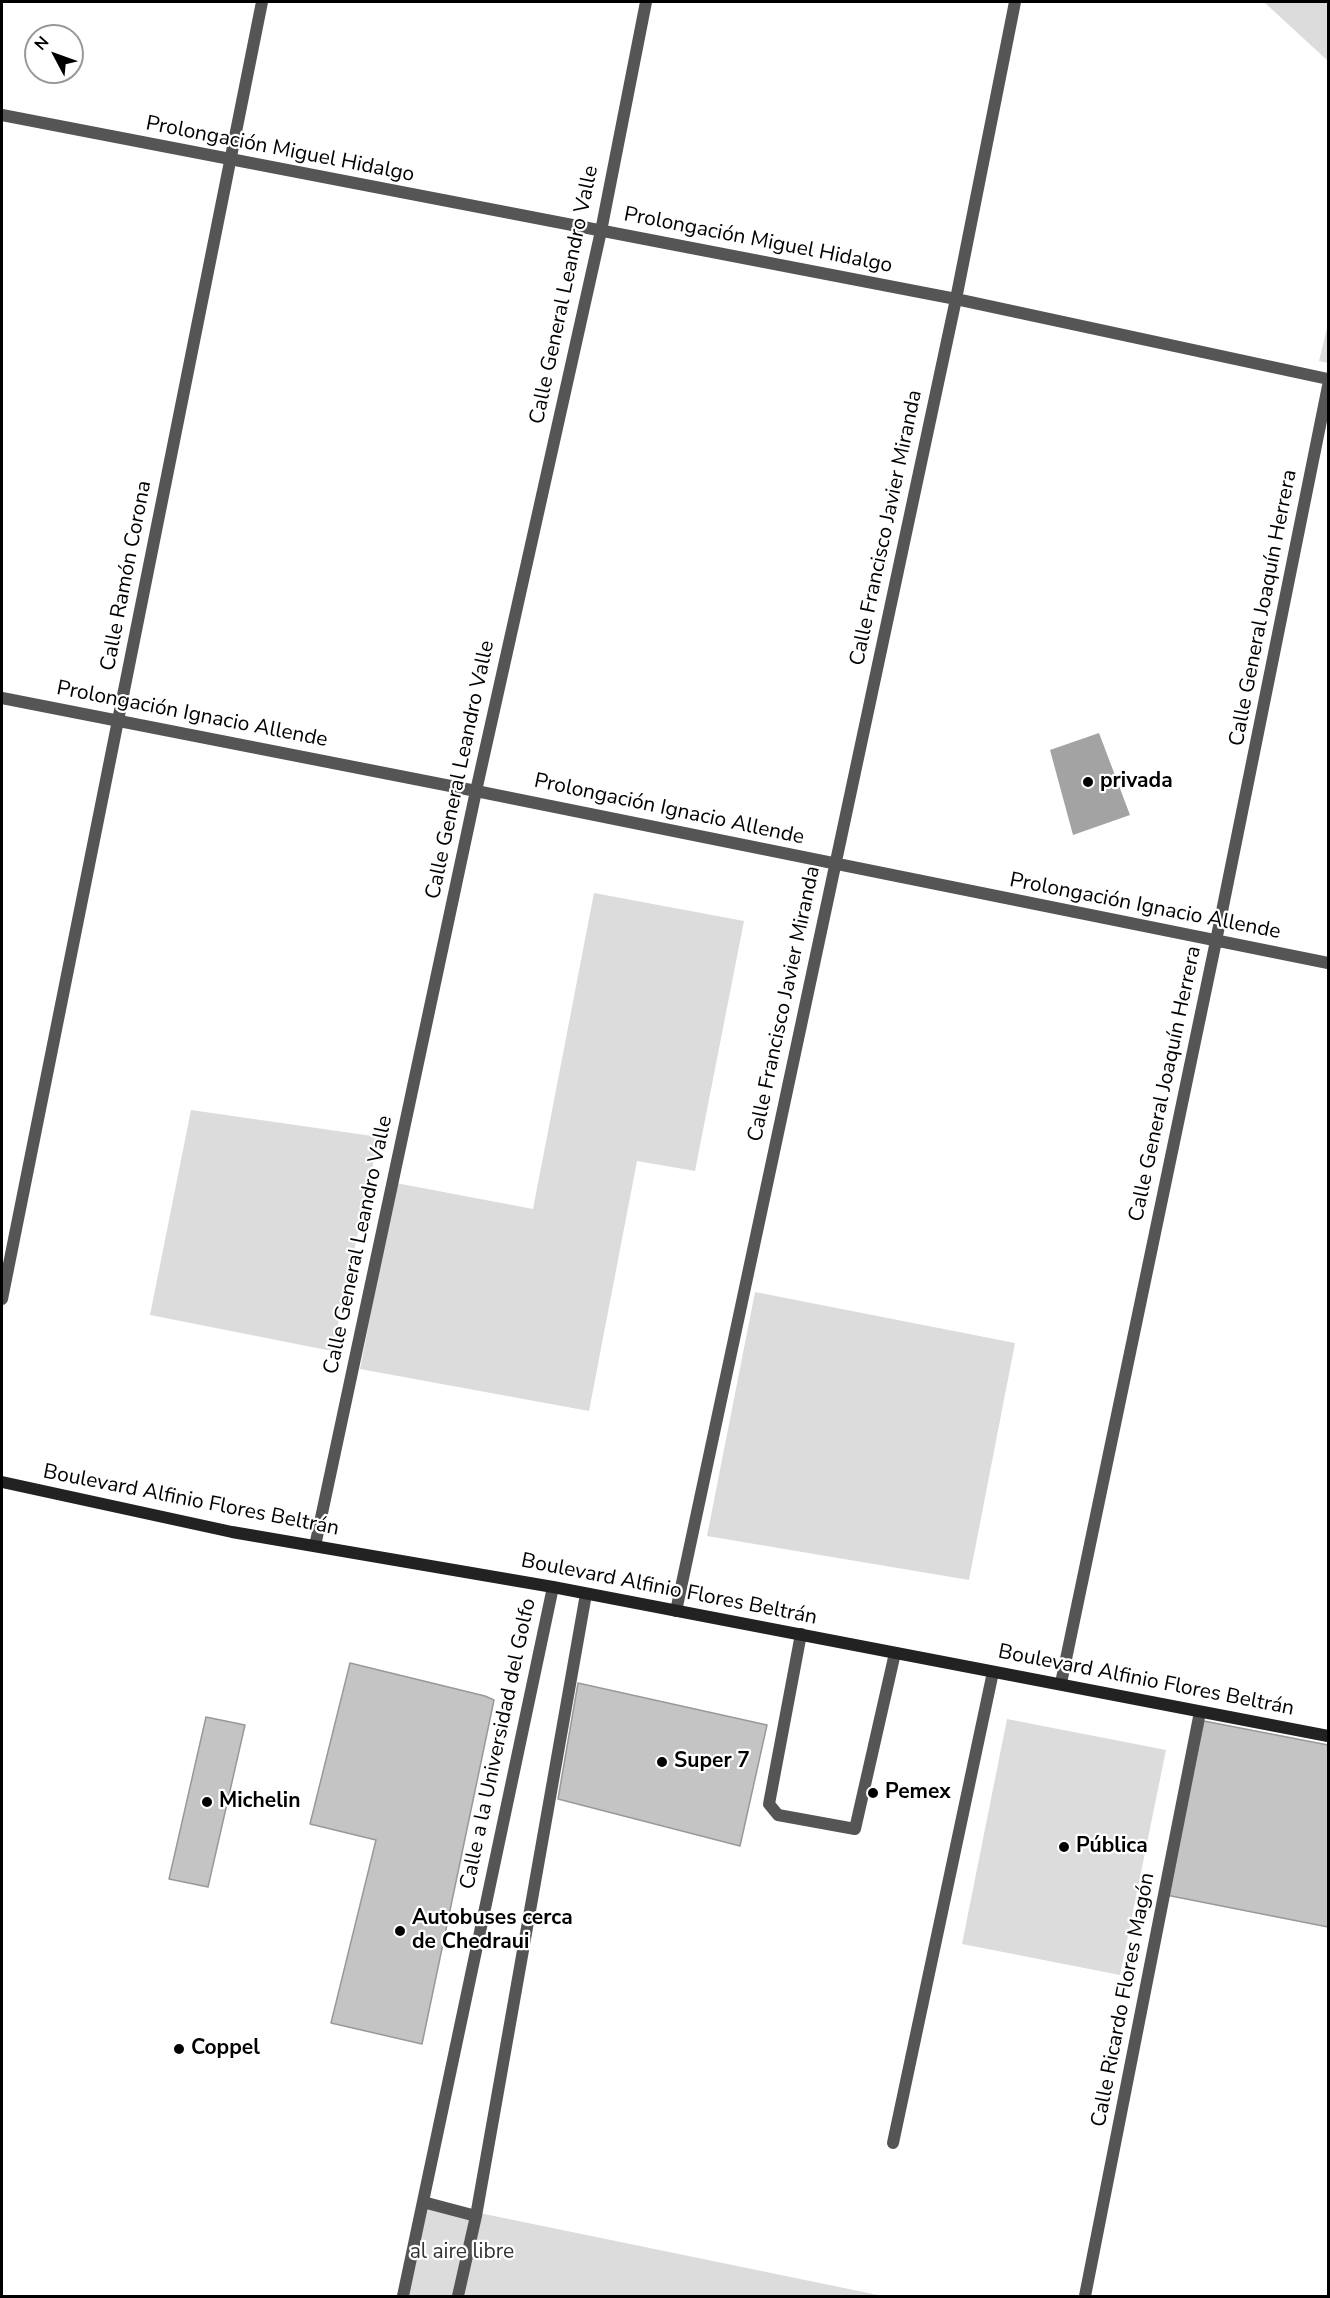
<!DOCTYPE html>
<html>
<head>
<meta charset="utf-8">
<style>
  body { margin:0 }
  #map { position:relative; width:1330px; height:2298px; overflow:hidden; background:#fff; font-family:"Nunito Sans",sans-serif }
  canvas { display:block }
  .frame { position:absolute; inset:0; border:3px solid #000; pointer-events:none }
  .north { position:absolute; left:24px; top:24px; width:60px; height:60px; box-sizing:border-box; background:#fff; border:2px solid #999; border-radius:50%; rotate:311deg; font-size:16px; font-weight:700; line-height:24px; text-align:center; color:#000 }
  .north::after { content:''; display:block; margin:auto; width:21px; height:27px; background:#000; clip-path:polygon(50% 0,100% 100%,50% 72%,0 100%) }
</style>
</head>
<body>
<div id="map">
<canvas width="1330" height="2298"></canvas>
<div class="frame"></div>
<div class="north">N</div>
</div>
<script>
const g = document.querySelector('canvas').getContext('2d');
g.lineJoin = 'round';
function fillPath(path, color) { g.fillStyle = color; g.fill(path, 'evenodd'); }
const poly = rows => new Path2D(rows.map(r => 'M' + r).join(''));
function trace(path, color, width, dash) { g.strokeStyle = color; g.lineWidth = width; g.lineCap = dash ? 'butt' : 'round'; g.setLineDash(dash || []); g.stroke(path); }
function drawText(font, color, halo, rows, align = 'center') {
  g.font = font + ' "Nunito Sans",sans-serif'; g.lineWidth = 4.5; g.setLineDash([]); g.textBaseline = 'middle'; g.strokeStyle = halo; g.fillStyle = color; for (const [text, x, y, turn = 0] of rows) {
    g.save(); g.translate(x, y); g.rotate((+turn || 0) * Math.PI / 180); g.textAlign = isNaN(turn) ? turn : align; if (halo) g.strokeText(text, 0, 0); g.fillText(text, 0, 0); g.restore();
  }
}
fillPath(poly([
  [1266,2,1328,2,1328,61,1265,3],
  [1328,324,1328,363,1319,361],
  [594,893,744,921,695,1171,637,1161,589,1411,360,1369,396,1183,533,1209],
  [191,1110,379,1137,332,1351,150,1315],
  [755,1292,1015,1343,969,1580,707,1536],
  [1007,1719,1166,1750,1120,1975,962,1944],
  [426,2202,883,2296,406,2296]
]), '#dcdcdc');
fillPath(poly([
  [1099,733,1130,815,1073,835,1050,750]
]), '#a3a3a3');
const building = poly([
  [350,1663,485,1696,494,1700,422,2044,331,2023,376,1840,310,1824,350,1663],
  [578,1683,767,1725,740,1846,558,1799,578,1683],
  [206,1717,245,1725,208,1887,169,1879,206,1717],
  [1204,1721,1328,1745,1328,1927,1166,1895,1204,1721]
]);
fillPath(building, '#c4c4c4');
trace(building, '#999', 1.5);
trace(poly([
  [801,1634,769,1804,778,1815,855,1829,895,1653],
  [893,2143,993,1672]
]), '#555', 12);
trace(poly([
  [2,115,956,299,1328,379],
  [2,698,476,791,1328,963],
  [2,1299,262,2],
  [315,1546,476,791,601,231,646,2],
  [676,1611,956,299,1015,2],
  [1061,1683,1216,941,1328,386],
  [423,2202,476,2216],
  [403,2296,553,1587],
  [458,2296,476,2216,586,1594],
  [1085,2296,1200,1712]
]), '#555', 12);
trace(poly([
  [2,1482,232,1532,553,1587,1328,1736]
]), '#222', 12);
for (const [x, y, r, color] of [
  [1088,782,6,"#000"],
  [662,1762,6,"#000"],
  [873,1793,6,"#000"],
  [207,1802,6,"#000"],
  [1064,1847,6,"#000"],
  [400,1931,6,"#000"],
  [179,2049,6,"#000"]
]) { const dot = new Path2D(); dot.arc(x, y, r, 0, 2 * Math.PI); g.fillStyle = color; g.fill(dot); trace(dot, '#fff', 2); }
drawText('21px', '#000', '#fff', [
  ["Prolongación Miguel Hidalgo",280,150,11],
  ["Prolongación Miguel Hidalgo",758,241,11],
  ["Calle General Leandro Valle",565,295,-78],
  ["Calle Francisco Javier Miranda",887,528,-78],
  ["Calle Ramón Corona",127,576,-79],
  ["Calle General Joaquín Herrera",1264,608,-79],
  ["Prolongación Ignacio Allende",192,715,11],
  ["Calle General Leandro Valle",461,770,-78],
  ["Prolongación Ignacio Allende",669,810,12],
  ["Prolongación Ignacio Allende",1145,907,11],
  ["Calle Francisco Javier Miranda",785,1004,-78],
  ["Calle General Joaquín Herrera",1166,1084,-78],
  ["Calle General Leandro Valle",359,1245,-78],
  ["Boulevard Alfinio Flores Beltrán",191,1501,11],
  ["Boulevard Alfinio Flores Beltrán",669,1590,11],
  ["Boulevard Alfinio Flores Beltrán",1146,1681,11],
  ["Calle a la Universidad del Golfo",499,1744,-78],
  ["Calle Ricardo Flores Magón",1124,2000,-79]
]);
drawText('bold 21px', '#000', '#fff', [
  ["privada",1100,782],
  ["Super 7",674,1762],
  ["Pemex",885,1793],
  ["Michelin",219,1802],
  ["Pública",1076,1847],
  ["Autobuses cerca",412,1919],
  ["de Chedraui",412,1943],
  ["Coppel",191,2049]
], 'left');
drawText('21px', '#333', '#fff', [
  ["al aire libre",462,2253]
]);
</script>
</body>
</html>
